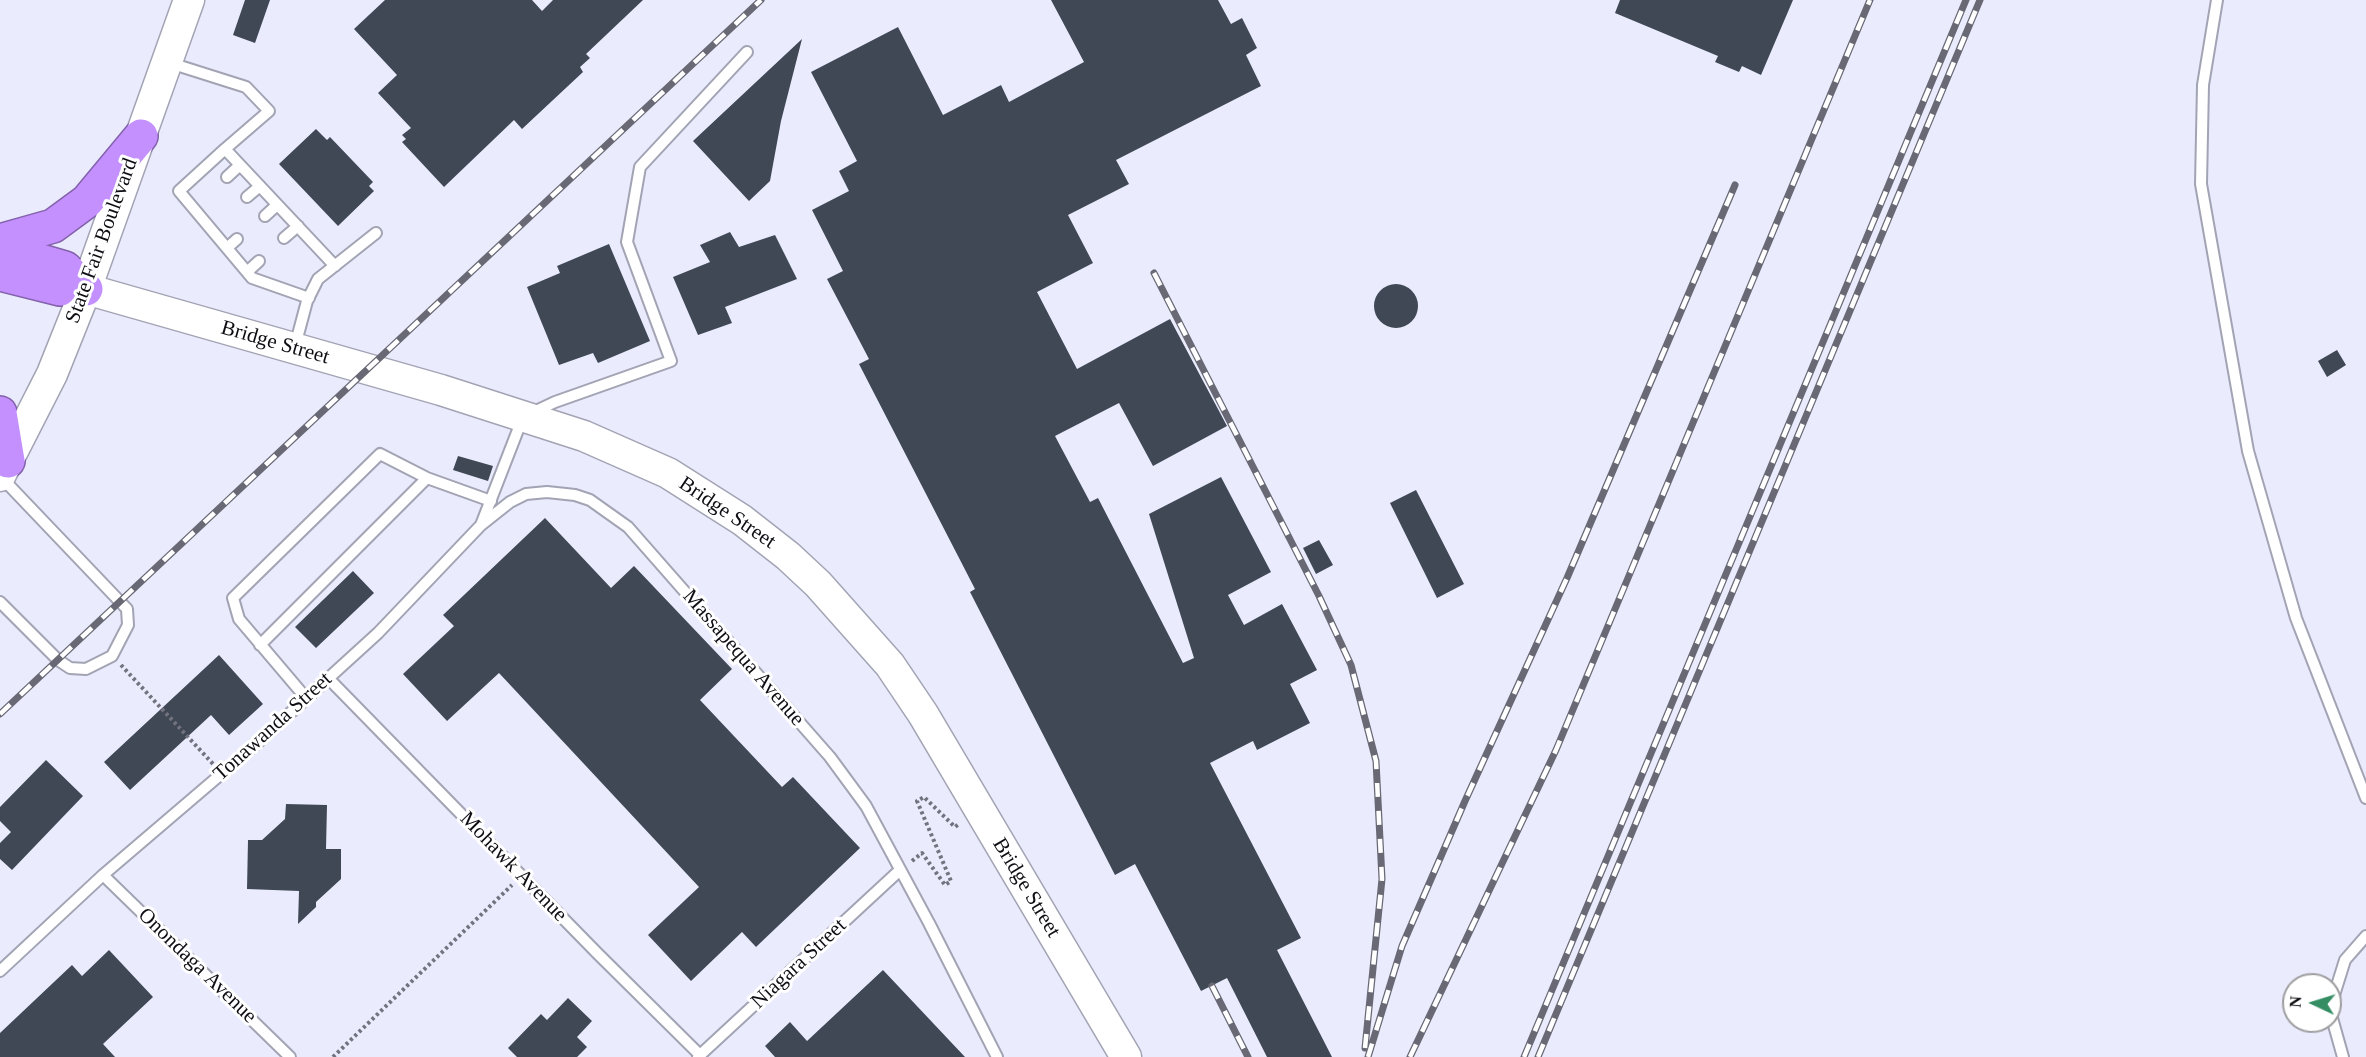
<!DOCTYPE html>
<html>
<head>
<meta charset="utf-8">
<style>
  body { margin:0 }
  #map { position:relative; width:2366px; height:1057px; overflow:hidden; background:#eaecfe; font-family:Georgia,serif }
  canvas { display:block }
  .north { position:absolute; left:2282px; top:973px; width:60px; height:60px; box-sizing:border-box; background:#fff; border:2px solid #9e9ea1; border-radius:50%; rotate:274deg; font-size:16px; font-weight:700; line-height:24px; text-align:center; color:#0d0d13 }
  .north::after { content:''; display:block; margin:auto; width:21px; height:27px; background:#358e63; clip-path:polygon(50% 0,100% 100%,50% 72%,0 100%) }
</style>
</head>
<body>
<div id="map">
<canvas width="2366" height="1057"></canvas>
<div class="north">N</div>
</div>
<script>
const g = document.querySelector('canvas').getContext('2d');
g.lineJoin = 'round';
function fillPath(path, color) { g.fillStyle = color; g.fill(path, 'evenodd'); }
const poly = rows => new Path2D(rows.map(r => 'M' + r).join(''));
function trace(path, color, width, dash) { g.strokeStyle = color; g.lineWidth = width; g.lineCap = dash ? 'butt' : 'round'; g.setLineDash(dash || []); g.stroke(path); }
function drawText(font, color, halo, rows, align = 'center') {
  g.font = font + ' Georgia,serif'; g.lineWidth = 6; g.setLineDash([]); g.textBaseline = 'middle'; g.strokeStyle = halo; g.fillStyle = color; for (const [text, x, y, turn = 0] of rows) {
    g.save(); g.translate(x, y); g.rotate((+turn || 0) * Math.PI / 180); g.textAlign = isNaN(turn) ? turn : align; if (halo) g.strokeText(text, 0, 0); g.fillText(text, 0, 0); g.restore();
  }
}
fillPath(poly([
  [245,0,270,0,255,43,233,35],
  [385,0,532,0,542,11,553,0,643,0,586,54,590,58,580,67,583,72,522,129,514,120,444,187,402,142,406,139,402,135,411,128,378,93,397,75,354,29],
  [1051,0,1218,0,1231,24,1242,18,1257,48,1246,55,1261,86,1116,160,1129,184,1068,215,1093,263,1037,292,1077,369,1170,319,1227,426,1153,466,1119,403,1055,436,1090,502,1098,498,1183,663,1194,658,1149,514,1221,477,1271,572,1228,595,1244,625,1282,604,1317,670,1290,684,1310,723,1257,750,1253,741,1210,763,1301,938,1277,950,1332,1057,1267,1057,1227,978,1201,991,1135,864,1115,875,970,592,975,589,859,364,869,359,827,279,843,271,812,210,849,191,839,171,857,161,811,72,898,27,943,115,1001,85,1009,102,1084,62],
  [1620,0,1793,0,1761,75,1742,66,1739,72,1715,62,1718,56,1615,13],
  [802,39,781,121,770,181,749,201,693,141],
  [316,129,327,140,330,137,373,182,369,186,374,191,338,226,279,164],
  [730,232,739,247,775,235,797,279,725,307,732,323,698,335,673,277,710,262,700,245],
  [609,244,650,341,598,363,593,353,559,365,527,287,560,273,557,266],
  '1374 306a22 22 0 1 1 44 0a22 22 0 1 1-44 0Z',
  [2337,350,2346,365,2327,377,2318,361],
  [458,456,493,466,488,481,453,470],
  [1416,490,1464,584,1437,598,1390,503],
  [545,518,611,588,634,566,732,669,700,700,782,787,793,777,860,848,756,947,742,932,691,981,648,935,699,887,499,673,447,721,403,674,454,626,443,615],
  [1319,540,1333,565,1316,574,1303,548],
  [353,571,374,593,316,648,295,627],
  [219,655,263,704,229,735,211,715,130,790,104,762],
  [46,760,83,796,12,870,0,859,0,843,11,832,0,821,0,807],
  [286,804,327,805,326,849,341,849,341,879,316,902,316,907,298,924,299,891,247,889,248,840,262,840,285,819],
  [109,950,153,997,103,1044,115,1057,0,1057,0,1033,72,965,82,976],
  [883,970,965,1057,775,1057,765,1046,790,1022,807,1041],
  [568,998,592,1021,577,1037,587,1047,577,1057,517,1057,508,1048,541,1014,547,1020]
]), '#3f4854');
const service = poly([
  [2217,0,2203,85,2201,184,2248,451,2296,618,2366,798],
  [167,62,246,87,269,111,225,149],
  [227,177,240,165],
  [247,197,260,186],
  [265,216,277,205],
  [284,238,298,226],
  [227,248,237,239],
  [247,272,259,261],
  [309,298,252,278,179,191,225,149,335,266],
  [295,346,307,301,318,279,376,233],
  [481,525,523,417,555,402,671,361,627,242,640,167,747,52],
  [0,602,58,660,70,668,86,669,112,656,128,625,127,609,2,478],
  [260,645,427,478],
  [328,678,598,954,700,1055],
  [306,698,239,619,233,598,380,454,427,478,491,501],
  [103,875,290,1057],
  [0,971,103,875,254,746,378,633,481,525,510,502,526,494,547,492,575,495,590,500,628,527,830,757,866,806,929,923,997,1057],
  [2330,1008,2345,960,2366,936],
  [2330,1011,2343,1057],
  [698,1057,900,870]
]);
const secondary = poly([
  [86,289,441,390,584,436,668,473,742,520,788,556,818,584,890,665,923,714,1126,1057],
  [0,476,52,374,86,289,189,0]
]);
const motorway = poly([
  [0,241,53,226,87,201,141,136],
  [0,249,65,268,86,289],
  [0,274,60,289],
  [0,413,8,461]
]);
trace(service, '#a2a4b4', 14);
trace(secondary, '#a2a4b4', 33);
trace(motorway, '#8362ab', 36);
trace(poly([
  [121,665,214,765],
  [912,861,922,853,945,885,951,881,917,801,924,797,955,827,960,823],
  [333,1057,512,885]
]), '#73737f', 4, [3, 3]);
trace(service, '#fff', 10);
trace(secondary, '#fff', 30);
trace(motorway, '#c390fd', 33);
const rail = poly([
  [1154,273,1319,596,1351,665,1376,761,1382,879,1365,1048],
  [0,714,761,0],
  [1212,986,1248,1057],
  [1368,1057,1402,946,1465,801,1567,578,1735,185],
  [1410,1057,1556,750,1870,0],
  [1524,1057,1966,0],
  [1538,1057,1980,0]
]);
trace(rail, '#686974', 7);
trace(rail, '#fff', 4.5, [14]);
drawText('21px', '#0d0d13', '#fff', [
  ["State Fair Boulevard",102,241,-70],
  ["Bridge Street",275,343,16],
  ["Bridge Street",727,513,34],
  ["Massapequa Avenue",743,658,49],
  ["Tonawanda Street",273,727,-42],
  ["Mohawk Avenue",513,867,46],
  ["Bridge Street",1026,888,59],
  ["Niagara Street",799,964,-43],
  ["Onondaga Avenue",197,966,44]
]);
</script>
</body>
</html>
